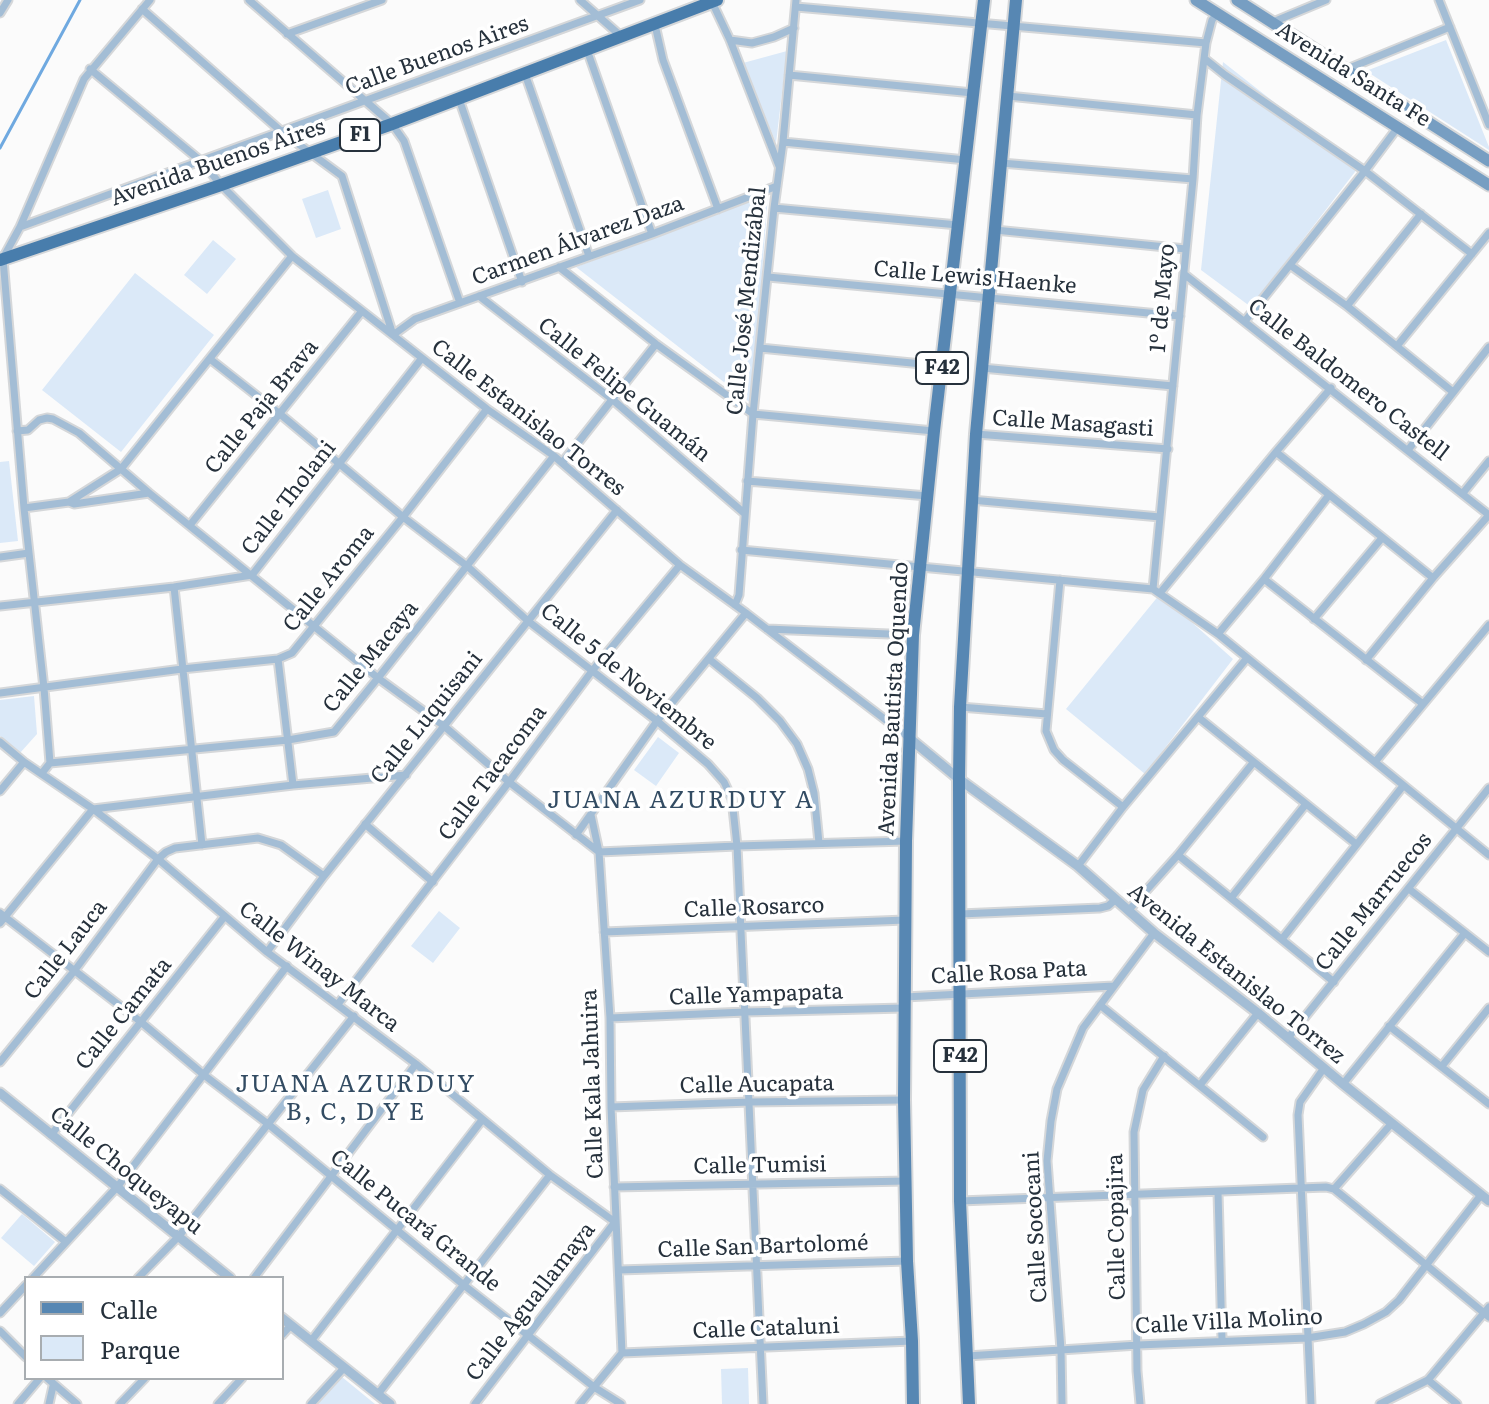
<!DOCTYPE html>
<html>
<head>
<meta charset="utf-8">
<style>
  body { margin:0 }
  #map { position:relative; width:1489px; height:1404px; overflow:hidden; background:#fbfbfb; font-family:Literata,serif }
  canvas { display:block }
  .legend { position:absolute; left:24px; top:1276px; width:260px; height:104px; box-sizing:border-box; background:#fff; border:2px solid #a8adb1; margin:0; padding:10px 14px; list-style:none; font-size:24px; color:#26313c }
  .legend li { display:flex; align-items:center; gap:16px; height:40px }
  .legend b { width:40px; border:2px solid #a8adb1 }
</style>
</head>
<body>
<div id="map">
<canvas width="1489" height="1404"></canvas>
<ul class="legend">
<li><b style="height:10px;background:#5787b3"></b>Calle</li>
<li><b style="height:22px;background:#dbe9f8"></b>Parque</li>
</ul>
</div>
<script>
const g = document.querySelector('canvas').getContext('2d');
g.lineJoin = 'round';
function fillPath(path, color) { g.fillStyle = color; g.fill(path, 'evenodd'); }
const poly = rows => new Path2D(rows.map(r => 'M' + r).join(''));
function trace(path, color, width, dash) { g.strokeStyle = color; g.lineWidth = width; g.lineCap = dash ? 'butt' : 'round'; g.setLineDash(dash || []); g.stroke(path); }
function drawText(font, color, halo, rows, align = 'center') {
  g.font = font + ' Literata,serif'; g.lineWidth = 7; g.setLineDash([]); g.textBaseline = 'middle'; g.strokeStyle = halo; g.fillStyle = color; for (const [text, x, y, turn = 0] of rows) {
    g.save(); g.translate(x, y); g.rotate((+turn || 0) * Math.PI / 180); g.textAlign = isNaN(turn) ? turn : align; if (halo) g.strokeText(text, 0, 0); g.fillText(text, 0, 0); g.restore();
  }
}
fillPath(poly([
  [1446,40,1489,147,1489,150,1366,71],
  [787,51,776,143,743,63],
  [1223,62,1358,168,1251,307,1201,270],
  [328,190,341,229,316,238,302,199],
  [768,195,752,404,576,267],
  [213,240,236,259,207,294,184,275],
  [135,273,214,335,121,452,42,390],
  [9,461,18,541,0,543,0,462],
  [1160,594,1233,659,1145,774,1066,709],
  [34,696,37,734,20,753,0,736,0,700],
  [658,737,679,753,656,786,634,770],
  [439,911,460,928,433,963,411,946],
  [22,1214,55,1242,34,1266,1,1238],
  [748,1368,749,1404,722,1404,721,1369],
  [342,1377,375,1404,318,1404]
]), '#dbe9f8');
trace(poly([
  [0,148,80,0]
]), '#6fa9e0', 3);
const minor = poly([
  [249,0,392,124,404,141,460,303],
  [580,0,622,37],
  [1439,0,1489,125],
  [712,2,730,40,779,166],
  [796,7,1206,43],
  [142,9,282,132,342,176,393,335,415,319,652,234,777,186],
  [0,13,8,0],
  [1273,22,1326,0],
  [655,25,663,60,718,209],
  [287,34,382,0],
  [730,40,752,43,774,37,794,28],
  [587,50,652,234],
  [1205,59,1225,75,1365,171,1472,254],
  [90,69,202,162,221,185,292,256,487,409,554,456,680,565,746,613,908,737],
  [1347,69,1450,27],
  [525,74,589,256],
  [789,75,973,93],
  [1008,96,1197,115],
  [459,99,522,282],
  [783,142,966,160],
  [1001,163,1193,179],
  [774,208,958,225],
  [20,227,640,0],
  [995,230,1186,249],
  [3,259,24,508,44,688,50,763,42,773],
  [2,260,20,227,84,79,150,0],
  [1290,265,1347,306,1453,392],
  [559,267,656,344,753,414,934,431],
  [1184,274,1489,515],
  [768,277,1180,316],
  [479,296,613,400,744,513],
  [1347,306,1421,214],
  [1245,321,1365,171,1398,127],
  [1397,346,1489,233],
  [760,348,942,366],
  [210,359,280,414,403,517,467,566,528,621,657,721,708,764,724,782,732,799,737,846,763,1404],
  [982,368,1173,386],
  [17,431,28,430,39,420,47,418,53,419,79,433,149,493,378,678,444,726,509,782,599,852,737,846,906,841],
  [976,434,1168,449],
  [1408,450,1489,347],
  [1276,452,1433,578],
  [562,463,656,344],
  [747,481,928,496],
  [1463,493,1489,461],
  [971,500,1160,517],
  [69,502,74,504,149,493],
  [24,508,69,502,121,469,292,256],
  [190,525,362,311],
  [741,550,1153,589,1218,634,1489,855],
  [0,557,29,553],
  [1264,579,1423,704],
  [1060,580,1046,731,1054,750,1063,760,1123,807],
  [174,587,202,845],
  [1153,589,1193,179,1197,115,1206,43,1212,20,1217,14],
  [1160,593,1276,452,1331,388],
  [735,605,739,595,753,414,774,208,783,142,796,0],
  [0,606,174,587,252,575,422,358],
  [1314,619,1382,538],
  [767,629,913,635],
  [1218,634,1264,579,1329,495],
  [278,659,293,785],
  [709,659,757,698,780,721,797,744,808,769,814,793,819,843],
  [1366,660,1433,578,1489,515],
  [0,693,182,669,278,659,292,653,403,517,487,409],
  [960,707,1047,714],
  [1198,717,1356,844],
  [0,742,24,762,93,809,158,859,267,952,416,1064,550,1175,615,1222,475,1404],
  [1375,762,1489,625],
  [50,763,288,740,334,732,378,678,554,456],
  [0,791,24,762],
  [591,815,599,852,610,1018,611,1107,622,1353],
  [365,824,433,882],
  [576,835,657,721,746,613],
  [1178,855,1334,982],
  [1078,866,1123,807,1247,658],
  [1409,889,1489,952],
  [1231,898,1306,804],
  [1128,911,1178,855,1253,763],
  [0,913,141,1022,204,1075,268,1124,465,1286,594,1387,621,1404],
  [960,914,1100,908,1108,906,1115,900],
  [0,923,93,809,293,785,406,775],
  [604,932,905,920],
  [1282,939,1403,786],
  [267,952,324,876,617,510],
  [905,997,1114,986],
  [338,1004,509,782,592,671,680,565],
  [1100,1005,1263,1137],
  [610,1018,745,1012,904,1008],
  [1389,1026,1489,1104],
  [1288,1038,1489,788],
  [0,1062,75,970,158,859,166,852,175,848,258,838,281,845,324,876],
  [1442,1066,1489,1008],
  [1343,1084,1465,933],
  [1200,1085,1258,1013],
  [611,1107,750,1102,904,1100],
  [51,1135,225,916],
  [614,1187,906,1181],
  [0,1189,66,1242],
  [1334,1189,1392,1123],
  [1218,1192,1222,1340],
  [960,1201,1326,1187,1334,1189,1355,1206,1489,1317],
  [619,1270,907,1261],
  [33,1278,118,1186,287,966],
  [138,1278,179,1236,354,1016],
  [254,1278,416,1064],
  [0,1313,26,1285],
  [0,1331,26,1357],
  [282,1335,291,1325],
  [311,1341,482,1120],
  [622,1353,912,1341],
  [967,1356,1138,1345,1307,1338,1345,1332,1364,1324,1386,1312,1399,1300,1481,1195],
  [47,1378,77,1404],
  [1428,1380,1457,1404],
  [378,1394,550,1175],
  [18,1404,40,1378],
  [49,1404,53,1386],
  [120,1404,145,1378],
  [218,1404,242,1378],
  [311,1404,344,1368],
  [580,1404,622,1353],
  [1062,1404,1061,1350,1047,1161,1051,1121,1057,1089,1083,1028,1154,933],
  [1140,1404,1137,1371,1134,1132,1143,1090,1164,1056],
  [1311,1404,1298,1115,1300,1102,1324,1068],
  [1380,1404,1428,1380,1489,1307]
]);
const tertiary = poly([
  [908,737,959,779,1078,866,1154,933,1258,1013,1343,1084,1489,1201],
  [0,1093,230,1278],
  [282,1318,390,1404]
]);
const secondary = poly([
  [1196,0,1489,185],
  [1237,0,1489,161]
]);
const primary = poly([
  [913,1404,912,1341,907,1261,904,1100,906,841,913,635,934,431,984,0],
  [969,1404,960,1201,959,779,960,707,976,434,1016,0]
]);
const trunk = poly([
  [0,260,221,185,392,124,717,0]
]);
trace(minor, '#d5d7d9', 11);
trace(tertiary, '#d5d7d9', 13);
trace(secondary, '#d5d7d9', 15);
trace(primary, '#d5d7d9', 16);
trace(trunk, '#d5d7d9', 16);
trace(minor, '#a3bdd5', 7);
trace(tertiary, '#a3bdd5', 9);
trace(secondary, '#779ec2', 11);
trace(primary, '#5787b3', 12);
trace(trunk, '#487dac', 12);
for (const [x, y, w] of [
  [360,135,40],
  [942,368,52],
  [960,1056,52]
]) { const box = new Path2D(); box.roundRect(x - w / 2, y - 16, w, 32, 6); g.fillStyle = '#fff'; g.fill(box); trace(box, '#26313c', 2); }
drawText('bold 20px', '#26313c', null, [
  ["F1",360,135],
  ["F42",942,368],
  ["F42",960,1056]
]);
drawText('22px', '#26313c', '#fff', [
  ["Calle Buenos Aires",437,56,-20],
  ["Avenida Santa Fe",1353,75,32],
  ["Avenida Buenos Aires",218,163,-19],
  ["Carmen Álvarez Daza",578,241,-20],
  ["Calle Lewis Haenke",975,278,5],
  ["1º de Mayo",1163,298,-85],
  ["Calle José Mendizábal",747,301,-84],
  ["Calle Baldomero Castell",1348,380,38],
  ["Calle Felipe Guamán",624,390,39],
  ["Calle Paja Brava",262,407,-51],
  ["Calle Estanislao Torres",528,418,38],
  ["Calle Masagasti",1073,424,4],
  ["Calle Tholani",289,498,-52],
  ["Calle Aroma",329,579,-51],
  ["Calle Macaya",371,657,-51],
  ["Calle 5 de Noviembre",628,677,39],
  ["Avenida Bautista Oquendo",894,699,-87],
  ["Calle Luquisani",427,718,-51],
  ["Calle Tacacoma",493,773,-53],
  ["Calle Marruecos",1374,902,-51],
  ["Calle Rosarco",754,908,-2],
  ["Calle Lauca",66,950,-52],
  ["Calle Winay Marca",319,967,38],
  ["Calle Rosa Pata",1009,973,-3],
  ["Avenida Estanislao Torrez",1236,974,39],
  ["Calle Yampapata",756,995,-2],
  ["Calle Camata",124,1014,-51],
  ["Calle Kala Jahuira",593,1084,-92],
  ["Calle Aucapata",757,1085,-1],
  ["Calle Tumisi",760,1166,-1],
  ["Calle Choqueyapu",126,1171,39],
  ["Calle Pucará Grande",415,1221,39],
  ["Calle Sococani",1036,1227,-93],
  ["Calle Copajira",1117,1227,-91],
  ["Calle San Bartolomé",763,1247,-2],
  ["Calle Aguallamaya",531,1302,-52],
  ["Calle Villa Molino",1229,1322,-3],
  ["Calle Cataluni",766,1329,-2]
]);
g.letterSpacing = '2px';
drawText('24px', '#334c63', '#fff', [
  ["JUANA AZURDUY A",681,801],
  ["JUANA AZURDUY",356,1085],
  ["B, C, D Y E",356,1113]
]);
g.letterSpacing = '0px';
</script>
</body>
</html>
